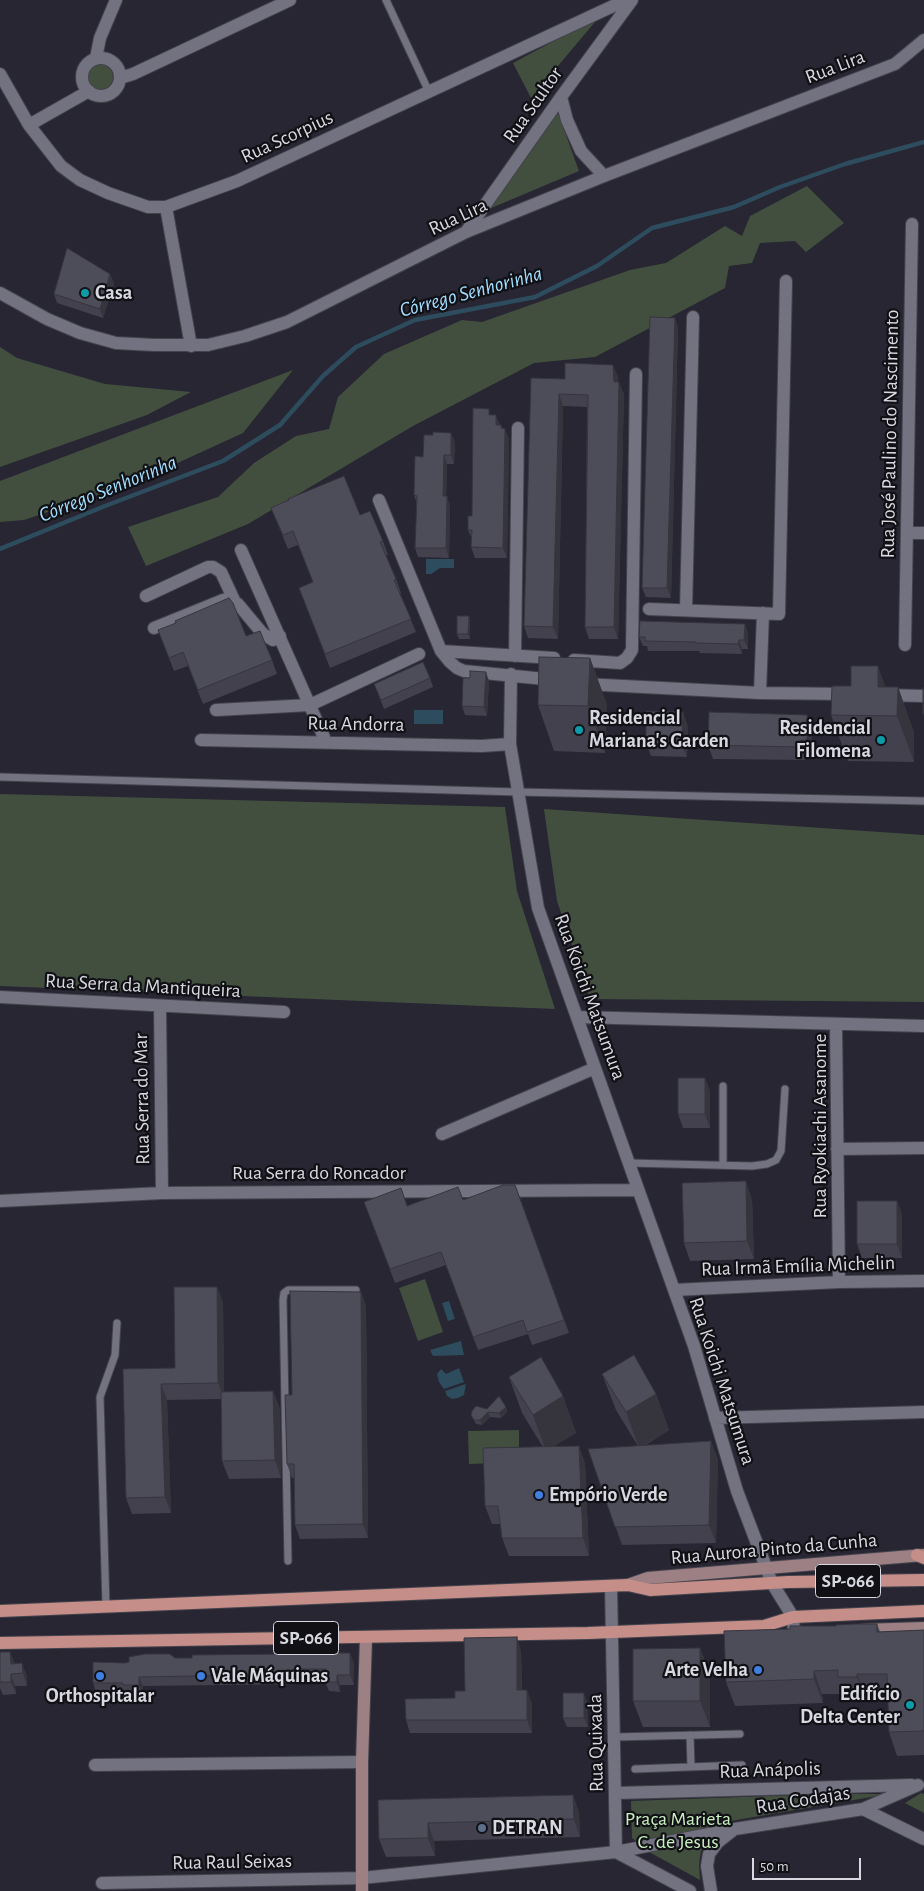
<!DOCTYPE html>
<html>
<head>
<meta charset="utf-8">
<style>
  body { margin:0 }
  #map { position:relative; width:924px; height:1891px; overflow:hidden; background:#272632; font-family:"Alegreya Sans",sans-serif }
  canvas { display:block }
  .scale { position:absolute; left:752px; top:1858px; width:109px; height:22px; box-sizing:border-box; border:2px solid #d8d8e0; border-top:0; padding-left:6px; font-size:15px; line-height:18px; white-space:nowrap; color:#d8d8e0; -webkit-text-stroke:4px #101015; paint-order:stroke }
</style>
</head>
<body>
<div id="map">
<canvas width="924" height="1891"></canvas>
<div class="scale">50 m</div>
</div>
<script>
const g = document.querySelector('canvas').getContext('2d');
g.lineJoin = 'round';
function fillPath(path, color) { g.fillStyle = color; g.fill(path, 'evenodd'); }
const poly = rows => new Path2D(rows.map(r => 'M' + r).join(''));
function trace(path, color, width, dash) { g.strokeStyle = color; g.lineWidth = width; g.lineCap = dash ? 'butt' : 'round'; g.setLineDash(dash || []); g.stroke(path); }
function drawText(font, color, halo, rows, align = 'center') {
  g.font = font + ' "Alegreya Sans",sans-serif'; g.lineWidth = 4.5; g.setLineDash([]); g.textBaseline = 'middle'; g.strokeStyle = halo; g.fillStyle = color; for (const [text, x, y, turn = 0] of rows) {
    g.save(); g.translate(x, y); g.rotate((+turn || 0) * Math.PI / 180); g.textAlign = isNaN(turn) ? turn : align; if (halo) g.strokeText(text, 0, 0); g.fillText(text, 0, 0); g.restore();
  }
}
fillPath(poly([
  [600,16,531,98,513,63],
  '87 77a13 13 0 1 1 26 0a13 13 0 1 1-26 0Z',
  [558,113,579,171,489,209],
  [807,186,844,223,806,252,795,241,760,243,752,263,729,266,725,288,595,357,534,363,413,426,248,524,146,566,128,527,218,497,254,463,296,436,329,429,338,397,384,354,462,320,482,322,630,270,666,263,725,226,742,236,750,216],
  [0,347,17,358,105,384,191,392,147,415,0,467],
  [293,370,243,433,134,483,24,520,0,522,0,481],
  [0,794,505,807,517,891,555,1009,0,986],
  [544,809,924,835,924,1002,590,999,557,901],
  [425,1279,443,1332,418,1341,399,1288],
  [519,1430,519,1462,469,1464,468,1431],
  [921,1793,924,1794,924,1813,905,1803],
  [827,1794,889,1794,713,1824,708,1842,701,1851,699,1864,700,1880,649,1852,632,1838,631,1801]
]), '#424f3f');
fillPath(poly([
  [426,559,454,559,454,568,440,568,431,574,426,574],
  [414,710,443,710,443,724,414,724],
  [449,1301,455,1319,448,1321,442,1303],
  [461,1341,464,1355,433,1356,430,1350],
  [459,1368,464,1382,444,1389,439,1382,437,1374,441,1369,446,1374],
  [466,1384,464,1395,458,1398,452,1399,447,1396,445,1391]
]), '#2d4c5d');
trace(poly([
  [0,549,105,506,223,461,280,425,323,376,356,347,415,320,535,297,597,266,652,228,734,207,780,187,845,164,924,142]
]), '#2d4c5d', 4.5);
const lane = poly([
  [386,0,429,92],
  [0,777,518,792,924,801],
  [723,1086,723,1165],
  [629,1163,752,1166,767,1164,776,1160,781,1151,785,1089],
  [288,1561,283,1300,284,1293,288,1290,356,1290],
  [106,1607,100,1397,115,1355,117,1323],
  [690,1735,691,1767],
  [615,1737,740,1734],
  [635,1769,742,1765]
]);
const street = poly([
  [96,58,100,38,116,0],
  '82 77a19 19 0 1 1 38 0a19 19 0 1 1-38 0Z',
  [0,74,29,125,61,166,80,180,108,193,148,207,166,207,237,181,626,0],
  [120,78,133,74,290,0],
  [561,97,567,120,581,151,604,176],
  [29,125,89,91],
  [166,207,191,346],
  [466,232,561,97,632,0],
  [0,293,47,319,80,333,116,343,154,345,208,345,245,336,287,322,466,232,604,176,895,64,924,40],
  [379,500,441,651,450,662,457,668,464,671,555,680],
  [907,533,924,533],
  [241,550,326,742],
  [146,596,208,567,213,567,221,572,234,600],
  [649,609,779,614,786,281],
  [686,610,693,317],
  [154,628,223,600,230,599,238,604,263,634,273,640,280,636],
  [905,645,912,224],
  [441,651,554,658],
  [515,656,518,428],
  [574,660,620,663,627,658,632,650,636,374],
  [511,674,510,744,538,908,694,1346,737,1491,772,1583,793,1617,794,1633],
  [584,684,760,693,849,694],
  [760,693,763,613],
  [884,695,924,696],
  [216,710,310,705,419,654],
  [201,740,482,746,510,744],
  [0,997,284,1012],
  [160,1006,162,1193],
  [577,1017,924,1026],
  [836,1025,839,1282],
  [442,1134,595,1068],
  [837,1149,924,1148],
  [0,1201,162,1193,638,1190],
  [674,1290,839,1282,924,1281],
  [715,1418,924,1412],
  [611,1586,616,1852],
  [95,1765,362,1762],
  [616,1793,912,1785],
  [863,1809,924,1839],
  [616,1852,690,1891],
  [102,1883,362,1878,616,1852,735,1829,863,1809,918,1785],
  [711,1891,707,1866,709,1854,718,1842,732,1831]
]);
const secondary = poly([
  [628,1585,648,1578,924,1555],
  [863,1630,924,1628],
  [362,1891,362,1762,366,1638]
]);
const primary = poly([
  [917,1555,924,1558],
  [0,1611,628,1585,650,1590,788,1582,924,1580],
  [0,1643,588,1633,764,1626,793,1617,924,1611]
]);
trace(lane, '#44434d', 9);
trace(street, '#44434d', 14);
trace(secondary, '#44434d', 14);
trace(primary, '#44434d', 14);
trace(lane, '#737280', 7);
trace(street, '#737280', 12);
trace(secondary, '#9c8084', 12);
trace(primary, '#c58e88', 12);
fillPath(poly([
  [110,274,114,284,103,318,57,303,54,294],
  [678,327,671,598,646,597,642,588],
  [618,376,618,382,624,394,618,639,589,639,585,627,587,407,563,406,558,639,528,638,524,626,531,378,565,379],
  [491,415,501,425,509,439,507,558,475,558,471,547,472,539,468,530,472,516],
  [455,442,454,464,447,464,446,496,450,505,449,558,418,557,415,548,417,504,414,495,423,457],
  [271,508,360,515,383,541,388,555,386,555,396,579,401,593,400,594,416,632,330,668,304,601,313,582,298,545,288,549],
  [469,616,470,620,470,639,459,639,457,634],
  [158,630,246,636,272,660,277,674,203,704,188,666,174,671],
  [748,633,748,649,742,649,742,654,700,653,699,651,648,651,647,646,643,646,639,637],
  [590,658,607,705,605,753,554,751,538,705],
  [430,678,433,687,384,709,374,684],
  [489,681,487,716,465,715,462,706],
  [851,686,898,687,914,733,914,762,848,761,831,715],
  [688,726,687,757,651,756,646,743],
  [812,728,812,754,806,754,805,760,713,759,708,745],
  [705,1078,710,1091,710,1128,683,1128,678,1114],
  [515,1185,569,1333,532,1345,528,1334,478,1350,446,1265,395,1283,364,1202,408,1206,463,1200],
  [752,1199,754,1259,690,1261,684,1243],
  [897,1201,902,1215,902,1258,862,1258,857,1244],
  [217,1287,223,1303,224,1392,273,1391,280,1409,281,1478,229,1479,222,1461,221,1399,167,1400,171,1513,132,1514,126,1498,123,1369,175,1368],
  [366,1305,368,1538,300,1539,295,1525,294,1478,292,1478,287,1464,292,1395],
  [602,1374,656,1394,669,1430,644,1446,718,1459,716,1543,622,1545,588,1449,638,1446,616,1410],
  [509,1377,563,1396,576,1433,554,1446,579,1446,585,1464,589,1556,509,1556,502,1538,500,1524,492,1524,485,1506,543,1447,522,1413],
  [506,1407,507,1412,501,1418,490,1417,482,1425,476,1424,471,1415,487,1409],
  [877,1624,880,1632,924,1630,924,1755,897,1756,889,1732,888,1697,866,1698,866,1700,847,1701,844,1694,822,1694,823,1703,735,1706,726,1682,836,1626],
  [700,1648,710,1674,710,1727,643,1727,633,1701],
  [319,1650,320,1653,354,1663,354,1685,340,1685,340,1692,329,1691,325,1682,325,1679,305,1679,305,1684,143,1686,142,1695,127,1695,126,1693,96,1692,93,1683,125,1663,175,1658,192,1658,288,1654],
  [521,1651,522,1690,532,1703,532,1733,410,1733,406,1720,455,1698,465,1691],
  [0,1652,10,1652,15,1664,27,1676,27,1686,15,1686,16,1694,3,1695,0,1688],
  [587,1702,588,1727,567,1727,563,1718],
  [573,1795,579,1813,580,1837,434,1841,435,1856,386,1857,379,1839,378,1800]
]), '#42414d');
fillPath(poly([
  [110,274,114,284,103,318,100,309],
  [675,318,678,327,671,598,667,588],
  [613,365,618,376,618,394,614,382],
  [619,382,624,394,618,639,614,627],
  [559,394,563,406,558,639,553,627],
  [496,415,500,425,496,425],
  [505,429,509,439,507,558,503,548],
  [451,433,455,442,454,464,451,455],
  [444,455,447,464,446,505,443,496],
  [447,496,450,505,449,558,446,548],
  [469,616,470,620,470,639,468,634],
  [745,624,748,633,748,649,744,640],
  [739,640,742,649,742,654,738,644],
  [590,658,607,705,605,753,588,706],
  [878,666,895,713,878,687],
  [486,672,489,681,487,716,484,707],
  [898,687,914,733,914,762,897,716],
  [683,712,688,726,687,757,682,744],
  [807,715,812,728,812,754,807,740],
  [801,740,806,754,805,760,800,747],
  [705,1078,710,1091,710,1128,705,1114],
  [746,1181,752,1199,754,1259,747,1241],
  [897,1201,902,1215,902,1258,897,1244],
  [217,1287,223,1303,224,1399,218,1383],
  [361,1292,366,1305,368,1538,363,1524],
  [161,1384,167,1400,171,1513,165,1497],
  [273,1391,280,1409,281,1478,275,1460],
  [656,1394,669,1430,639,1448,626,1412],
  [563,1396,576,1433,546,1451,533,1415],
  [506,1407,507,1412,501,1418,499,1413],
  [488,1412,490,1417,482,1425,480,1420],
  [711,1441,718,1459,716,1543,709,1525],
  [579,1446,585,1464,589,1556,583,1538],
  [517,1637,521,1651,522,1703,517,1690],
  [700,1648,710,1674,710,1727,700,1701],
  [10,1652,15,1664,11,1664],
  [350,1653,354,1663,354,1685,350,1675],
  [22,1663,27,1676,27,1686,23,1673],
  [301,1669,305,1679,305,1684,301,1674],
  [814,1671,822,1694,823,1703,814,1679],
  [11,1674,15,1686,16,1694,11,1682],
  [857,1674,866,1698,866,1700,857,1677],
  [337,1675,340,1685,340,1692,337,1682],
  [139,1677,143,1686,142,1695,139,1685],
  [527,1690,532,1703,532,1733,527,1720],
  [584,1693,587,1702,588,1727,584,1718],
  [573,1795,579,1813,580,1837,574,1819],
  [428,1823,434,1841,435,1856,428,1838]
]), '#36353e');
const building = poly([
  [67,248,110,274,100,309,54,294,67,248],
  [650,317,675,318,667,588,642,588,650,317],
  [565,363,613,365,614,382,619,382,614,627,585,627,588,395,559,394,553,627,524,626,531,378,565,379,565,363],
  [473,408,489,409,489,415,496,415,496,425,501,425,501,428,505,429,503,548,471,547,472,530,468,530,468,516,472,516,473,408],
  [433,432,451,433,451,455,444,455,443,496,447,496,446,548,415,548,417,496,414,495,415,456,423,457,424,435,433,435,433,432],
  [344,476,360,515,370,511,383,541,380,542,396,579,394,580,411,619,325,654,299,588,313,582,293,531,283,535,271,508,289,500,288,499,344,476],
  [229,598,233,603,246,636,260,631,272,660,198,690,183,652,169,658,158,630,176,623,175,621,229,598],
  [457,616,469,616,468,634,457,634,457,616],
  [640,621,745,624,744,640,739,640,738,644,696,643,696,642,645,641,645,637,639,637,640,621],
  [539,657,590,658,588,706,538,705,539,657],
  [423,662,430,678,381,700,374,684,423,662],
  [851,666,878,666,878,687,898,687,897,716,831,715,832,686,851,686,851,666],
  [470,671,486,672,484,707,462,706,463,678,470,678,470,671],
  [923,688,924,688,924,714,923,714,923,688],
  [646,711,683,712,682,744,646,743,646,711],
  [709,712,807,715,807,740,801,740,800,747,708,745,709,712],
  [678,1078,705,1078,705,1114,678,1114,678,1078],
  [746,1181,747,1241,684,1243,682,1183,746,1181],
  [503,1185,515,1185,564,1320,527,1332,523,1320,473,1337,441,1252,390,1269,364,1202,401,1188,407,1206,458,1187,463,1200,503,1185],
  [857,1201,897,1201,897,1244,857,1244,857,1201],
  [174,1287,217,1287,218,1383,161,1384,165,1497,126,1498,123,1369,175,1368,174,1287],
  [290,1291,361,1292,363,1524,295,1525,294,1464,287,1464,285,1395,292,1395,290,1291],
  [634,1355,656,1394,626,1412,602,1374,634,1355],
  [541,1357,563,1396,533,1415,509,1377,541,1357],
  [273,1391,275,1460,222,1461,221,1392,273,1391],
  [499,1396,506,1407,499,1413,488,1412,480,1420,474,1420,471,1415,472,1411,476,1406,487,1409,499,1396],
  [711,1441,709,1525,615,1527,588,1449,711,1441],
  [579,1446,583,1538,502,1538,498,1506,485,1506,483,1448,579,1446],
  [855,1624,877,1624,877,1632,924,1630,924,1731,889,1732,887,1674,857,1674,857,1677,838,1677,838,1670,814,1671,814,1679,726,1682,724,1631,790,1629,790,1626,836,1626,836,1625,855,1624],
  [517,1637,517,1690,527,1690,527,1720,406,1720,405,1699,455,1698,455,1691,465,1691,464,1638,517,1637],
  [700,1648,700,1701,633,1701,633,1649,700,1648],
  [288,1650,319,1650,319,1653,350,1653,350,1675,337,1675,337,1682,325,1682,326,1669,301,1669,301,1674,139,1677,139,1685,123,1685,123,1683,93,1683,93,1662,125,1663,129,1662,129,1657,145,1654,170,1654,175,1658,192,1658,192,1655,288,1654,288,1650],
  [0,1652,10,1652,11,1664,22,1663,23,1673,11,1674,11,1682,0,1682,0,1652],
  [563,1693,584,1693,584,1718,563,1718,563,1693],
  [573,1795,574,1819,428,1823,428,1838,379,1839,378,1800,573,1795]
]);
fillPath(building, '#4d4c59');
trace(building, '#36353e', 1);
for (const [x, y, r, color] of [
  [85,293,5,"#0f9aa8"],
  [579,730,5,"#0f9aa8"],
  [881,740,5,"#0f9aa8"],
  [539,1495,5,"#3f7fe0"],
  [758,1670,5,"#3f7fe0"],
  [100,1676,5,"#3f7fe0"],
  [201,1676,5,"#3f7fe0"],
  [910,1705,5,"#0f9aa8"],
  [482,1828,5,"#5c6f8a"]
]) { const dot = new Path2D(); dot.arc(x, y, r, 0, 2 * Math.PI); g.fillStyle = color; g.fill(dot); trace(dot, '#101015', 2); }
for (const [x, y, w] of [
  [848,1581,65],
  [306,1638,65]
]) { const box = new Path2D(); box.roundRect(x - w / 2, y - 16.5, w, 33, 4); g.fillStyle = '#101015'; g.fill(box); trace(box, '#d8d8e0', 1); }
drawText('bold 19px', '#d8d8e0', null, [
  ["SP-066",848,1581],
  ["SP-066",306,1638]
]);
drawText('20px', '#d8d8e0', '#101015', [
  ["Rua Lira",835,67,-21],
  ["Rua Scultor",533,105,-55],
  ["Rua Scorpius",287,137,-25],
  ["Rua Lira",458,217,-25],
  ["Rua José Paulino do Nascimento",890,434,-89],
  ["Rua Andorra",356,724,1],
  ["Rua Serra da Mantiqueira",143,986,3],
  ["Rua Koichi Matsumura",590,997,70],
  ["Rua Serra do Mar",142,1099,-91],
  ["Rua Ryokiachi Asanome",820,1126,-90],
  ["Rua Serra do Roncador",319,1173],
  ["Rua Irmã Emília Michelin",798,1266,-2],
  ["Rua Koichi Matsumura",722,1381,72],
  ["Rua Aurora Pinto da Cunha",774,1549,-5],
  ["Rua Quixada",596,1743,-91],
  ["Rua Anápolis",770,1770,-2],
  ["Rua Codajas",803,1800,-9],
  ["Rua Raul Seixas",232,1862,-1]
]);
drawText('bold 20px', '#d8d8e0', '#101015', [
  ["Casa",95,293],
  ["Residencial",589,718],
  ["Mariana's Garden",589,741],
  ["Residencial",871,728,"right"],
  ["Filomena",871,751,"right"],
  ["Empório Verde",549,1495],
  ["Arte Velha",748,1670,"right"],
  ["Vale Máquinas",211,1676],
  ["Edifício",900,1694,"right"],
  ["Delta Center",900,1717,"right"],
  ["Orthospitalar",100,1696,"center"],
  ["DETRAN",492,1828]
], 'left');
drawText('20px', '#c8f0c0', '#101015', [
  ["Praça Marieta",678,1819],
  ["C. de Jesus",678,1842]
]);
drawText('italic 21px', '#a2ddff', '#101015', [
  ["Córrego Senhorinha",471,292,-15],
  ["Córrego Senhorinha",108,489,-22]
]);
</script>
</body>
</html>
